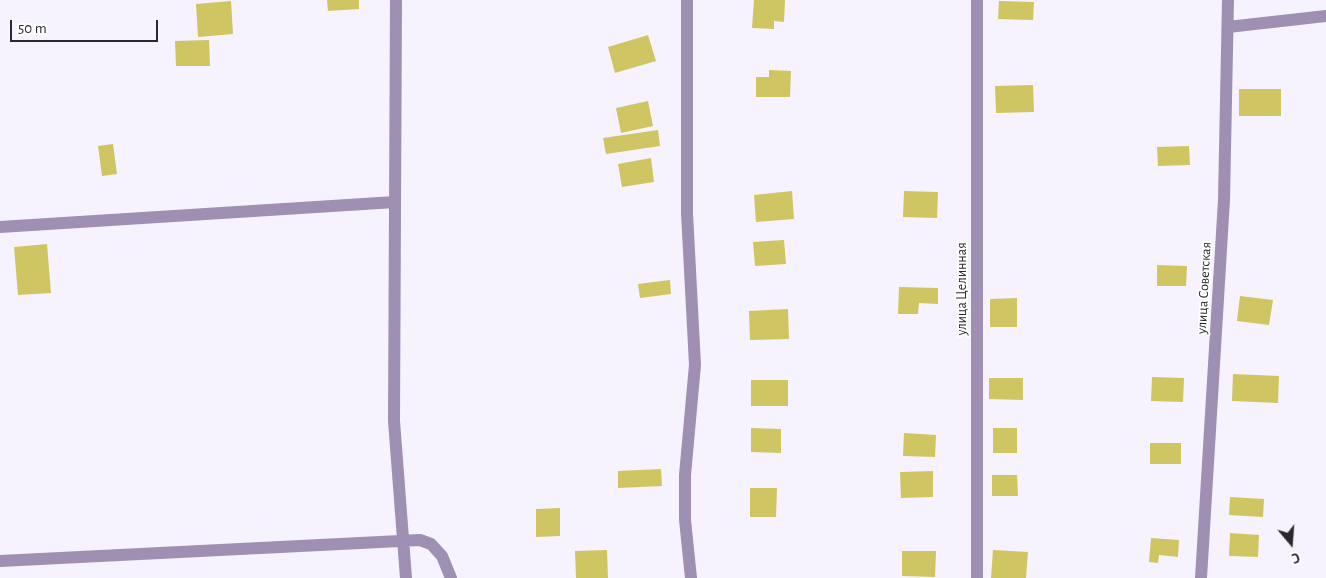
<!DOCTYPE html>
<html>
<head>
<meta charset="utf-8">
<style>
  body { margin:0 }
  #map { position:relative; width:1326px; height:578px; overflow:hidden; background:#f6f2fe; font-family:"Alegreya Sans",sans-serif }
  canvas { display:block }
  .north { position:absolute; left:1266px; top:518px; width:50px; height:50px; -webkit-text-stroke:4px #fff; paint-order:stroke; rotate:162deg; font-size:14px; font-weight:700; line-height:20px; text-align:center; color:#2a282e }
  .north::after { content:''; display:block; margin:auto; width:18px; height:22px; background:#2a282e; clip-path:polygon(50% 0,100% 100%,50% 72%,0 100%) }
  .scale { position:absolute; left:10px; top:20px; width:148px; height:22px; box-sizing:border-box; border:2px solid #2a282e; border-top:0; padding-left:6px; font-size:15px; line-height:18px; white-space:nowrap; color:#2a282e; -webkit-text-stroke:4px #fff; paint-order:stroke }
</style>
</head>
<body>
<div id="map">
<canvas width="1326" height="578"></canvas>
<div class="north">С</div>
<div class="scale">50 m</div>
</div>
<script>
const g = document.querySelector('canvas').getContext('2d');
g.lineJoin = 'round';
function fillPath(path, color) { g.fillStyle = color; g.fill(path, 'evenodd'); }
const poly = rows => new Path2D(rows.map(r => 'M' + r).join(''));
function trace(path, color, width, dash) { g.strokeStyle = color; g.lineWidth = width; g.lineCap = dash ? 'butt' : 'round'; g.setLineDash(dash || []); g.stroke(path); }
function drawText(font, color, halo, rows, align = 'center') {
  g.font = font + ' "Alegreya Sans",sans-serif'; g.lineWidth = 4; g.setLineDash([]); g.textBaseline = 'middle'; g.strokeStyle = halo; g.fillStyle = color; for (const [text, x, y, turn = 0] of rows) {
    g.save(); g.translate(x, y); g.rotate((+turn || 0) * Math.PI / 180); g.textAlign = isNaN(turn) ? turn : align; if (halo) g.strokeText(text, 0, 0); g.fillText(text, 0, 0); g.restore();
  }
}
fillPath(poly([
  [327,0,359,0,359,9,328,11],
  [754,0,785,0,784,22,774,21,774,29,752,28],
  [231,1,233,34,198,37,196,4],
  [999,1,1034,2,1033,20,998,19],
  [648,35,656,61,615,73,608,47],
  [209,40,210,66,176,66,175,41],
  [769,70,791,71,790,97,756,97,756,77,769,77],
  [1033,85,1034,112,996,113,995,86],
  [1239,89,1281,89,1281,116,1239,116],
  [648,101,653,126,621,133,616,108],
  [658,130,660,146,606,154,603,138],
  [113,144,117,174,102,176,98,146],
  [1189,146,1190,165,1158,166,1157,147],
  [651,158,654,182,622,187,618,164],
  [792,191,794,219,756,222,754,195],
  [904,191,938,192,937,218,903,217],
  [784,240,786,264,755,266,753,242],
  [47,244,51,293,18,295,14,247],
  [1157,265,1187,266,1186,286,1157,286],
  [670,280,671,294,640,298,638,284],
  [899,287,938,288,938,304,919,303,918,314,898,314],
  [1240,296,1273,300,1269,325,1237,321],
  [1017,298,1017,327,990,327,990,299],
  [788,309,789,339,750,340,749,311],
  [1233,374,1279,376,1278,403,1232,401],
  [1152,377,1184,378,1183,402,1151,401],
  [989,378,1023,378,1023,400,989,399],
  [751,380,788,380,788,406,751,406],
  [751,428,781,429,781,453,751,452],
  [993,428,1017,428,1017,453,993,453],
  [904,433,936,435,935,457,903,456],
  [1150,443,1181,443,1181,464,1150,464],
  [661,469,662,486,618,488,618,471],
  [933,471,933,497,901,498,900,472],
  [992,475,1017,475,1018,496,992,496],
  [750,488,777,488,776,517,750,517],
  [1230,497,1264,499,1263,517,1229,515],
  [560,508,560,536,536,537,536,509],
  [1230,533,1259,535,1258,557,1229,556],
  [1151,538,1179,540,1178,557,1159,555,1158,563,1149,562],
  [607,550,608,578,576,578,575,551],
  [993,550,1028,552,1026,578,991,578],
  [902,551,936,551,935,577,902,576]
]), '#d0c563');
trace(poly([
  [396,0,394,421,406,578],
  [687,0,687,213,695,365,685,475,685,520,691,578],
  [977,0,977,578],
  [1228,27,1326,16],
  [0,227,395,202],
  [0,561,420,540,431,544,442,556,451,578],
  [1201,578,1224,200,1228,0]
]), '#9e8fb3', 12);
drawText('14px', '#2a282e', '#fff', [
  ["улица Советская",1204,288,-87],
  ["улица Целинная",962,289,-90]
]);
</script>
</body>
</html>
